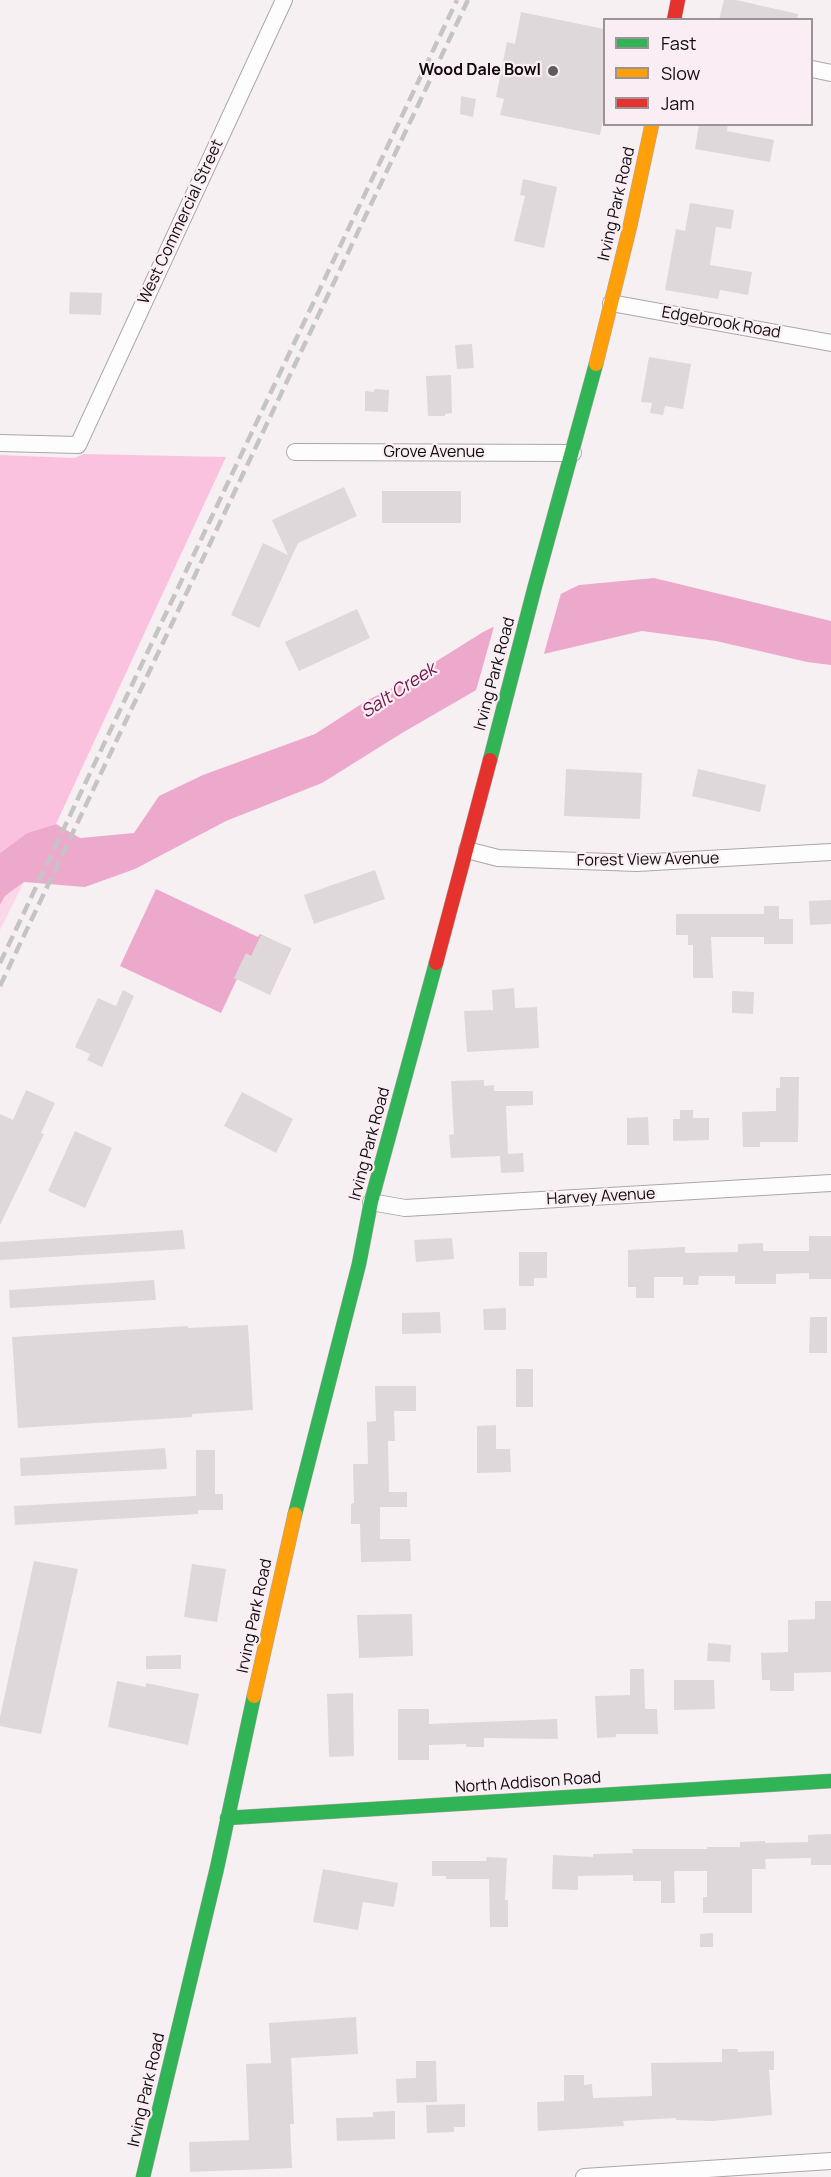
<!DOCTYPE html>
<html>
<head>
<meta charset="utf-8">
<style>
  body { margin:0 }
  #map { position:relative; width:831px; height:2177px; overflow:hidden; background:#f7f0f3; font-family:Manrope,sans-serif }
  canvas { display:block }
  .legend { position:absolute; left:603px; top:18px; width:210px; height:108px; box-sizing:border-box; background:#faedf3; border:2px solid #9c9397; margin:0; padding:8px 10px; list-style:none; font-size:18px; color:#0f0b0d }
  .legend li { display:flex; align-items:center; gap:12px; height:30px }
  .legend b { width:30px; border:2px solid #9c9397 }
</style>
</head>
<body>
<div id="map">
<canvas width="831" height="2177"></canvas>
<ul class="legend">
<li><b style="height:8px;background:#30b455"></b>Fast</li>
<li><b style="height:8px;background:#ff9f0a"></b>Slow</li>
<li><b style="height:8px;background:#e5322d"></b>Jam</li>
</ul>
</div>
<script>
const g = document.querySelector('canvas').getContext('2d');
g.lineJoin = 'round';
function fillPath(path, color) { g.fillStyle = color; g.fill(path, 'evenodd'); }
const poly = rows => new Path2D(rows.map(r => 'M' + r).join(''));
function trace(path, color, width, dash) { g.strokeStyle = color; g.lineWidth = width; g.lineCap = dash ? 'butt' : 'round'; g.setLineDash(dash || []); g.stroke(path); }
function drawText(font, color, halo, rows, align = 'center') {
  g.font = font + ' Manrope,sans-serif'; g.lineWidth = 4.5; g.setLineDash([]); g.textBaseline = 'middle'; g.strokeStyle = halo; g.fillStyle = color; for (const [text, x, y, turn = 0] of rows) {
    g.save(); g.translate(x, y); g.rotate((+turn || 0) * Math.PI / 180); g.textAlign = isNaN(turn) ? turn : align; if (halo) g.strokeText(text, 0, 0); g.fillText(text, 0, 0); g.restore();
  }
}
fillPath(poly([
  [24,882,0,930,0,905,5,896]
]), '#fad8e8');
fillPath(poly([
  [84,454,226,457,56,824,27,833,0,853,0,455,74,458]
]), '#fbc2df');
fillPath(poly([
  [654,578,831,621,831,665,807,662,716,641,642,631,535,656,402,733,322,783,226,821,135,869,85,887,24,882,5,896,0,905,0,853,27,833,56,824,80,838,134,833,159,796,203,775,315,734,366,701,400,684,483,632,579,585],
  [156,889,258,937,260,934,291,949,270,994,237,979,221,1013,120,966]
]), '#eda9cc');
fillPath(poly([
  [562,590,543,657,536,659,475,694,495,623]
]), '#f7f0f3');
fillPath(poly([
  [724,0,736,0,798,14,797,20,719,20],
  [521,12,604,29,604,115,600,135,500,115,504,99,496,97,507,42,515,44],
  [461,96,476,99,473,117,460,114],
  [699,124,728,124,727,131,774,140,770,162,695,149],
  [523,179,557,187,544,248,514,241,525,196,520,195],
  [690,203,734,210,731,229,716,227,710,265,752,272,748,295,720,290,718,299,665,290,676,229,685,231],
  [70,292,102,293,101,315,69,314],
  [472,344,474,368,457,369,455,345],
  [649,357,691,364,683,409,665,406,663,415,650,413,652,403,641,402],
  [451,375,452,413,445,414,445,416,428,416,426,376],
  [374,389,389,390,388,412,365,411,365,391,374,392],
  [344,487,357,516,298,543,259,628,231,615,263,543,288,555,272,520],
  [382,491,461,491,461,523,382,523],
  [357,609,370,638,299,671,285,642],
  [566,769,642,773,640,819,564,816],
  [698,769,766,785,760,812,692,796],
  [375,870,385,899,314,924,304,895],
  [831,900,831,924,810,925,809,901],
  [764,906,779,906,779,919,793,919,793,944,764,944,764,937,711,937,713,978,693,978,693,945,688,945,688,935,676,935,676,914,764,914],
  [261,935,291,948,270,995,234,978,246,953,251,956],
  [514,988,515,1008,537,1007,539,1048,467,1052,464,1011,493,1010,492,990],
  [123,990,134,996,102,1067,87,1060,90,1054,75,1047,98,998,116,1006],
  [732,991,754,992,753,1014,732,1013],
  [780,1077,799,1077,798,1142,760,1142,760,1147,743,1147,742,1112,776,1111,776,1088,780,1088],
  [484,1080,484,1086,494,1085,494,1091,533,1091,533,1105,506,1106,508,1154,523,1153,524,1172,501,1173,500,1156,451,1158,449,1135,454,1134,451,1081],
  [26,1090,55,1103,41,1133,44,1134,0,1225,0,1114,13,1120],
  [242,1092,293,1119,276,1153,224,1126],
  [680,1110,693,1110,693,1118,709,1118,709,1140,673,1141,673,1119,680,1119],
  [648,1117,649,1145,627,1145,627,1118],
  [75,1131,112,1148,85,1208,48,1191],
  [183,1230,185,1249,0,1260,0,1242],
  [809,1236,831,1236,831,1279,809,1279,809,1273,776,1274,776,1284,735,1284,735,1276,699,1276,698,1285,683,1285,683,1277,654,1277,654,1298,636,1298,636,1287,628,1287,628,1250,685,1247,685,1253,738,1252,738,1244,763,1243,763,1251,809,1251],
  [452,1238,454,1259,416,1262,414,1240],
  [519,1252,547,1252,547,1278,534,1278,534,1286,519,1286],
  [154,1280,156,1300,10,1308,9,1290],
  [506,1308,506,1330,484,1330,483,1309],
  [440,1312,441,1333,402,1334,402,1313],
  [810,1317,827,1317,827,1353,809,1353],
  [248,1325,253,1410,192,1414,192,1417,18,1428,12,1337,188,1326,188,1328],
  [516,1369,533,1369,533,1407,516,1407],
  [375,1386,416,1386,416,1411,394,1411,395,1441,388,1441,389,1492,407,1492,407,1507,380,1507,380,1539,410,1539,411,1561,361,1562,360,1524,351,1524,351,1504,354,1503,353,1464,368,1464,367,1422,376,1421],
  [496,1425,496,1449,510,1449,511,1472,477,1473,477,1426],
  [165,1448,167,1469,21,1476,20,1458],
  [196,1450,215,1450,215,1494,223,1494,223,1510,198,1510,198,1514,15,1525,14,1506,196,1496],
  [34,1561,78,1569,41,1734,0,1726,0,1717],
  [192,1564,226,1569,217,1622,184,1617],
  [815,1601,831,1601,831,1672,794,1673,794,1691,770,1691,770,1680,762,1680,761,1653,788,1652,788,1620,815,1619],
  [412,1614,413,1656,359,1658,357,1615],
  [708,1643,731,1645,730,1662,707,1661],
  [181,1655,181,1669,146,1669,146,1656],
  [630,1669,644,1669,645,1709,657,1709,658,1734,616,1734,616,1737,597,1738,595,1696,630,1695],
  [674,1680,714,1680,715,1709,674,1710],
  [117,1681,146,1687,146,1683,199,1694,188,1745,108,1727],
  [353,1693,354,1756,329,1757,327,1694],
  [398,1709,429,1709,429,1724,557,1719,558,1739,484,1738,484,1747,466,1747,466,1744,429,1745,429,1760,398,1760],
  [831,1834,831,1865,811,1865,811,1858,765,1859,766,1869,752,1869,752,1913,703,1913,703,1897,707,1897,707,1871,674,1871,675,1903,661,1903,661,1881,633,1881,633,1875,578,1876,578,1890,552,1889,553,1855,593,1857,593,1854,633,1853,632,1849,707,1849,707,1847,740,1847,740,1842,765,1841,765,1843,808,1842,808,1835],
  [487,1857,507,1858,505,1900,508,1900,508,1927,490,1927,489,1879,446,1879,446,1876,432,1876,432,1861,486,1861],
  [323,1869,398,1883,394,1907,363,1902,358,1930,313,1922],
  [713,1933,713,1947,700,1947,700,1934],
  [356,2017,358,2054,291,2058,294,2124,290,2124,292,2168,190,2172,189,2142,249,2140,246,2064,271,2063,269,2023],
  [722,2049,738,2049,738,2052,774,2051,774,2070,769,2070,772,2115,713,2121,676,2120,676,2118,623,2121,624,2126,538,2131,537,2102,564,2101,564,2075,584,2075,584,2085,592,2084,593,2098,652,2096,651,2063,722,2062],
  [416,2061,436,2061,437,2102,397,2103,396,2079,416,2078],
  [465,2104,465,2127,454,2127,454,2132,427,2133,426,2105],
  [395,2111,395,2139,337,2141,336,2118,373,2117,373,2112]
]), '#ded8da');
const street = poly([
  [812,69,831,73],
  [611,303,831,343],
  [0,443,78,445,284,0],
  [295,452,573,453],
  [467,850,498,858,637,863,831,852],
  [371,1202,405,1208,831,1183],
  [584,2177,831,2161]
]);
const fast = poly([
  [490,760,535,586,596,364],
  [295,1514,359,1264,371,1202,436,963],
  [227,1818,831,1781],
  [143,2177,217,1868,254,1696]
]);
const slow = poly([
  [596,364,630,226,652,124],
  [254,1696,295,1514]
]);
const jam = poly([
  [674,20,678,0],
  [436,963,490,760]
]);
trace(street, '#aba6a8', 18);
trace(fast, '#aba6a8', 15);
trace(slow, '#aba6a8', 15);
trace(jam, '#aba6a8', 15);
trace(street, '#fefdfd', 16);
trace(fast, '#30b455', 14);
trace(slow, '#ff9f0a', 14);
trace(jam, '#e5322d', 14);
trace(poly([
  [0,963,457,0],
  [0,986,468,0]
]), '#c5c4c4', 4.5, [12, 6]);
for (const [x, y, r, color] of [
  [553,71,6,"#605b5e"]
]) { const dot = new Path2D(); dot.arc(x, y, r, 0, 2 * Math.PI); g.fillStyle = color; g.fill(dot); trace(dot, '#faedf3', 2); }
drawText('bold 16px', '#0f0b0d', '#faedf3', [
  ["Wood Dale Bowl",541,71]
], 'right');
drawText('16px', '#0f0b0d', '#faedf3', [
  ["Irving Park Road",617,204,-77],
  ["West Commercial Street",181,222,-65],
  ["Edgebrook Road",721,323,10],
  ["Grove Avenue",434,453],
  ["Irving Park Road",495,674,-75],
  ["Forest View Avenue",648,860,-1],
  ["Irving Park Road",370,1144,-75],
  ["Harvey Avenue",601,1197,-3],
  ["Irving Park Road",255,1616,-78],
  ["North Addison Road",528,1783,-4],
  ["Irving Park Road",147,2090,-77]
]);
drawText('italic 18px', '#681548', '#faedf3', [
  ["Salt Creek",399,691,-33]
]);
</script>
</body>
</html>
